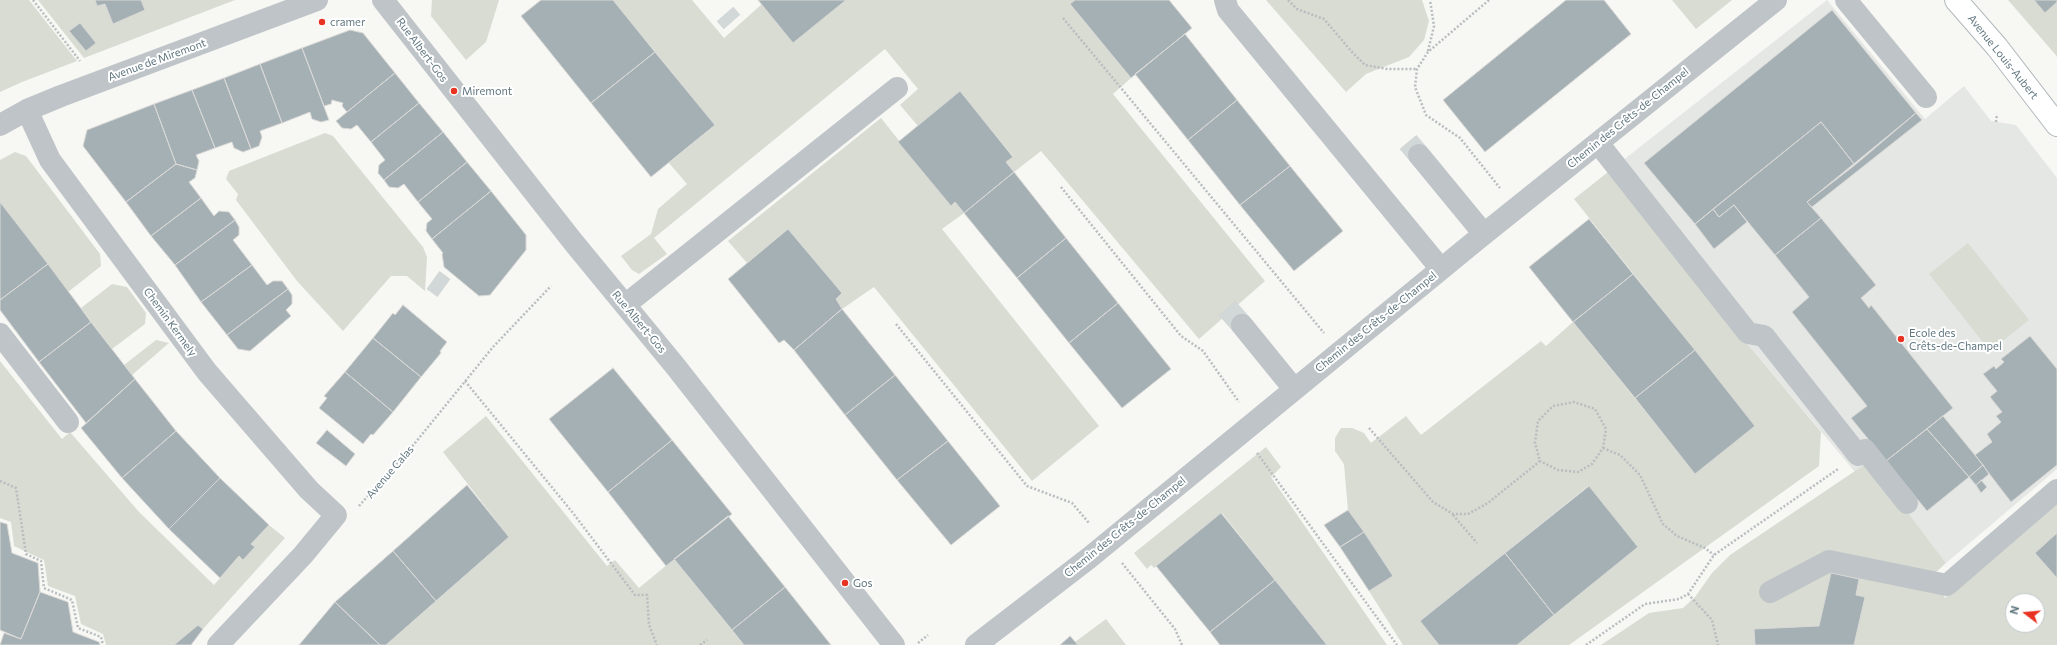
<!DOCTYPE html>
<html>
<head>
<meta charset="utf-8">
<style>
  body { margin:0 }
  #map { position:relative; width:2057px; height:645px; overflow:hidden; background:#f7f7f4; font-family:Commissioner,sans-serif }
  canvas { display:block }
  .north { position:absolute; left:2005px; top:593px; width:40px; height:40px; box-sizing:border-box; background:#fff; border:1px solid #c0c9cc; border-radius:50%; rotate:286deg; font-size:11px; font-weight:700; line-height:16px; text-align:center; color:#617780 }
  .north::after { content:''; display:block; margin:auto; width:14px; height:18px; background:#e93322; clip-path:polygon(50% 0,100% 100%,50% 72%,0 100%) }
</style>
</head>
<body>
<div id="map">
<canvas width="2057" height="645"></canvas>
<div class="north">N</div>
</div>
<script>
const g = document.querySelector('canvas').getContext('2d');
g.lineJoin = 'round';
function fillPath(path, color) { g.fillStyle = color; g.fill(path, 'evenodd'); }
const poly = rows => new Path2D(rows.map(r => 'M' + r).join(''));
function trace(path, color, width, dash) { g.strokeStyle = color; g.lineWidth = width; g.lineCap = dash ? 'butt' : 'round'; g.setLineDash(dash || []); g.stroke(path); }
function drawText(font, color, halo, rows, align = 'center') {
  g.font = font + ' Commissioner,sans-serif'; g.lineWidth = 4; g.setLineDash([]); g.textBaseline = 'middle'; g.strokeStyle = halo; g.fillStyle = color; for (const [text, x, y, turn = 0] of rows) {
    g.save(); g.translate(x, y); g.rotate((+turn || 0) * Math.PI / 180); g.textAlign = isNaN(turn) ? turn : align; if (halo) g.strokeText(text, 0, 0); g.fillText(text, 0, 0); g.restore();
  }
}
fillPath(poly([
  [1827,0,1925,119,1964,86,1991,121,2016,125,2057,178,2057,469,1946,563,1903,506,1867,463,1855,472,1667,247,1608,172]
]), '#e5e7e5');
fillPath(poly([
  [0,0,29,0,77,61,22,82,0,92],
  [38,0,235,0,84,58],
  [432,0,499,0,486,42,466,60,431,16],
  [613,0,692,0,724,38,762,4,846,0,1075,0,1070,4,1131,78,1113,94,1265,281,1199,339,1041,151,1014,172,1006,162,1013,156,960,92,918,126,900,105,918,89,885,49,654,238,667,254,639,274,632,270,621,256,651,234,658,209,687,184,669,163,715,125],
  [1266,0,1422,0,1429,21,1424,40,1409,57,1366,74,1346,92],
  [1672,0,1732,0,1696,29],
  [2008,0,2057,0,2057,57,2055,54],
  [881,118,951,206,955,202,964,213,942,229,1099,426,1032,481,874,287,842,309,836,299,842,293,788,229,747,263,728,241],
  [325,133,333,136,423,247,427,257,425,291,407,276,391,276,343,331,297,281,236,200,238,194,226,179,229,171],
  [15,152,26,156,100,254,101,266,68,292,0,202,0,160],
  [1608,172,1667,247,1821,432,1819,466,1569,645,1517,645,1638,547,1588,486,1420,621,1439,645,1403,645,1369,591,1393,576,1348,510,1344,464,1335,451,1335,438,1341,428,1352,428,1364,433,1371,443,1406,416,1421,435,1541,341,1546,346,1573,322,1695,473,1755,426,1574,199],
  [1968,243,2029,320,1990,351,1929,274],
  [112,284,127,287,146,313,145,324,112,349,81,308],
  [156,340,169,343,132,375,124,365],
  [0,361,62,439,70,432,139,512,214,585,239,556,243,559,255,547,251,544,269,525,285,538,203,629,198,625,174,645,106,645,103,634,81,624,75,596,48,586,44,560,14,546,11,522,0,518],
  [486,416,607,566,615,560,639,588,674,559,744,645,386,645,509,537,443,452],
  [1266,447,1281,467,1271,477,1387,645,1327,645,1222,513,1154,568,1151,565,1147,569,1134,553],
  [1867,463,1903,506,1946,563,1934,574,1945,598,2057,502,2057,645,1601,645,1649,613,1683,608,1695,597,1712,573,1730,555],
  [2013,601,2037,601,2037,625,2013,625],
  [1106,619,1126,645,1078,645,1075,642]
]), '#d8dcd3');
const building = poly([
  [95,0,141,0,145,10,113,24,105,4,97,6,95,0],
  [541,0,613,0,655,52,591,103,521,16,541,0],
  [758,0,846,0,793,43,758,0],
  [1075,0,1169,0,1192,28,1131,78,1070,4,1075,0],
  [1566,0,1604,0,1631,34,1485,152,1443,100,1566,0],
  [2034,0,2057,0,2057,2,2045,13,2034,0],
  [1832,10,1916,113,1855,165,1821,122,1695,224,1644,163,1832,10],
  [80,23,96,43,86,51,69,31,80,23],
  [350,30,363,33,395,73,347,112,342,106,343,103,332,100,331,104,324,106,302,48,350,30],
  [1185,34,1237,100,1188,140,1135,74,1185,34],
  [302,48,329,120,321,122,312,119,310,112,282,123,260,64,302,48],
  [655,52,715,125,651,177,591,103,655,52],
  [260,64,282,123,260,131,262,137,259,146,251,149,224,78,260,64],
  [395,73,419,103,371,142,357,125,351,129,342,128,336,121,395,73],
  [224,78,251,149,243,152,234,148,232,142,215,148,192,90,224,78],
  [192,90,215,148,196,155,199,161,197,170,176,164,154,104,192,90],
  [960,91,1013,157,1006,162,1014,172,964,213,955,202,951,206,898,142,960,91],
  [1237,100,1290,166,1240,205,1188,140,1237,100],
  [419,103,443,132,384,180,378,173,379,165,385,160,371,142,419,103],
  [154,104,176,164,126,202,83,146,87,130,154,104],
  [1916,113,1922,120,1812,207,1807,202,1916,113],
  [1821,122,1855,165,1807,202,1821,218,1775,255,1734,205,1719,217,1713,209,1821,122],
  [443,132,467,162,418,202,404,184,398,188,389,187,384,180,443,132],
  [467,162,491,191,432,239,426,231,427,223,432,219,418,202,467,162],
  [176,164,197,170,195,178,189,182,201,198,151,236,126,202,176,164],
  [1290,166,1343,231,1294,271,1240,205,1290,166],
  [1014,172,1066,238,1017,278,964,213,1014,172],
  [491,191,526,235,526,250,490,295,479,296,444,267,442,254,443,253,432,239,491,191],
  [201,198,214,216,219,211,229,212,235,220,175,265,151,236,201,198],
  [0,202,48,264,0,300,0,202],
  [1734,205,1747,222,1714,249,1695,224,1713,209,1719,217,1734,205],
  [1821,218,1876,285,1861,298,1869,308,1871,305,1953,408,1886,461,1851,418,1867,406,1792,312,1809,297,1775,255,1821,218],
  [1589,219,1633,274,1573,322,1529,267,1589,219],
  [235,220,239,227,239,235,233,240,252,265,201,302,175,265,235,220],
  [788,229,842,293,836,299,842,309,794,350,784,340,779,343,728,279,788,229],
  [1066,238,1118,303,1069,343,1017,278,1066,238],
  [48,264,91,322,39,362,0,310,0,300,48,264],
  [252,265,267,285,273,281,282,281,288,289,227,335,201,302,252,265],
  [1633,274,1695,350,1635,398,1573,322,1633,274],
  [288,289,292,295,292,304,286,310,291,316,250,351,238,349,227,335,288,289],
  [1118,303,1171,369,1122,408,1069,343,1118,303],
  [403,305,447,342,440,351,441,353,421,377,373,338,393,313,395,315,403,305],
  [842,309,895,375,845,415,794,350,842,309],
  [91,322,135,379,86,423,39,362,91,322],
  [2030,336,2057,369,2057,465,2011,502,1975,455,1992,442,1987,434,2001,422,1996,416,2002,412,1990,397,1997,391,1983,374,1994,366,1996,369,2004,362,2001,359,2030,336],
  [373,338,421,377,393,412,345,372,373,338],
  [1695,350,1755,426,1695,474,1635,398,1695,350],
  [613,368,672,440,608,492,549,419,613,368],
  [345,372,393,412,373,435,371,434,363,444,319,408,327,398,324,396,345,372],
  [895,375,948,441,897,480,845,415,895,375],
  [135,379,176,431,122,478,81,428,135,379],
  [1943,416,1983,465,1969,477,1927,429,1943,416],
  [1927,429,1969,477,1927,511,1886,461,1927,429],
  [327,430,355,454,346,466,316,443,327,430],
  [176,431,220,478,169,529,122,478,176,431],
  [672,440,732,514,666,566,608,492,672,440],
  [948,441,1000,506,951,545,897,480,948,441],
  [1983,465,1989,474,1976,485,1969,477,1983,465],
  [220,478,269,525,251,544,255,547,243,560,239,556,220,578,169,529,220,478],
  [1981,480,1987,487,1981,493,1976,485,1981,480],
  [467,485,509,537,436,601,393,551,467,485],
  [1589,486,1638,547,1554,615,1505,553,1589,486],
  [1348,510,1364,532,1340,547,1324,525,1348,510],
  [1221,513,1275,580,1210,632,1156,566,1221,513],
  [728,516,785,587,732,630,674,559,728,516],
  [0,522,7,524,12,553,38,563,40,592,21,639,0,630,0,522],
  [1364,532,1393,576,1369,591,1340,547,1364,532],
  [2057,533,2057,578,2035,553,2057,533],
  [393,551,436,601,386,645,380,645,335,602,393,551],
  [1505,553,1554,615,1517,645,1439,645,1420,621,1505,553],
  [1831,573,1859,579,1856,595,1865,597,1854,645,1755,645,1754,629,1819,626,1831,573],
  [1275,580,1327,645,1220,645,1210,632,1275,580],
  [785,587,831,645,744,645,732,630,785,587],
  [40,592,68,602,73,632,99,642,100,645,0,645,4,633,21,639,40,592],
  [335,602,380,645,299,645,335,602],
  [198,625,203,629,191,645,174,645,198,625],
  [1070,636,1078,645,1060,645,1070,636]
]);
fillPath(building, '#a4b0b4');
trace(building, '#d9d8d6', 1);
trace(poly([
  [725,14,732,22],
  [1408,142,1419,155],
  [433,280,444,288],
  [1227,308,1242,325]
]), '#d2d7d7', 22, [22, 11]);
const major = poly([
  [1956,0,1997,47,2057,125]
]);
trace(major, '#b1b8bb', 24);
trace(poly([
  [33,0,80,61],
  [1288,0,1297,9,1324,19,1352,52,1365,65,1387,69,1417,69],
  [1489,0,1428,52,1417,69,1415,87,1426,115,1460,138,1500,188],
  [1063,18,1324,333],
  [1428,51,1434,26,1430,0],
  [1996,122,1997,114],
  [1061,187,1181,336,1203,351,1239,402],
  [896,324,1027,486,1072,503,1089,523],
  [465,381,573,513,635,595,647,595,649,625,657,645],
  [1369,428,1433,502,1453,514,1468,514,1488,503,1540,461,1535,443,1538,421,1553,406,1574,402,1595,409,1606,429,1603,448,1592,464,1578,472,1558,470,1540,461],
  [1603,448,1620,455,1640,475,1663,524,1677,536,1705,548,1714,555],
  [1257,453,1397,645],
  [0,481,16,488,26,554,41,561,44,588,72,600,78,628,101,637,103,645],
  [359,506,415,443,493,347,551,286],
  [1453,515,1477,543],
  [1122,563,1175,629,1182,645],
  [1688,594,1712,620,1718,645],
  [918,643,928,635],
  [700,645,707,640],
  [1586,645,1645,604,1679,599,1688,594,1714,555,1838,469]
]), '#b8bdbf', 2.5, [2, 2]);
trace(poly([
  [383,0,574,243,676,367,894,645],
  [1225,0,1228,10,1441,269],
  [1846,0,1926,97],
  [27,110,50,160,207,372,309,490,336,515,303,555,218,645],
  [0,125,27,110,61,96,317,0],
  [1598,143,1748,333,1764,336,1858,455,1865,450,1907,503],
  [1419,155,1484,234],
  [625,305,897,88],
  [1242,325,1294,389],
  [0,334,68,422],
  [1770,592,1829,561,1947,585,2057,490],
  [976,645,1089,558,1479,238,1776,0]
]), '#bec4c7', 22);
trace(major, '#fff', 22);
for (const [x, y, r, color] of [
  [322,22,4,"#e93322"],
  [454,91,4,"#e93322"],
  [1901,339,4,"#e93322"],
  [845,583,4,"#e93322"]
]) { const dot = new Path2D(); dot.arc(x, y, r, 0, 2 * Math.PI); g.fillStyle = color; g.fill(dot); trace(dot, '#fff', 1.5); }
drawText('11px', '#617780', '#fff', [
  ["cramer",330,22],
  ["Miremont",462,91],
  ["Ecole des",1909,333],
  ["Crêts-de-Champel",1909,346],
  ["Gos",853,583]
], 'left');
drawText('11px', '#617780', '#fff', [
  ["Rue Albert-Gos",422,50,53],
  ["Avenue Louis-Aubert",2003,57,51],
  ["Avenue de Miremont",157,60,-20],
  ["Chemin des Crêts-de-Champel",1628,118,-39],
  ["Chemin Kermely",170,322,54],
  ["Rue Albert-Gos",639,322,50],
  ["Chemin des Crêts-de-Champel",1376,322,-39],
  ["Avenue Calas",390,472,-49],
  ["Chemin des Crêts-de-Champel",1125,527,-39]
]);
</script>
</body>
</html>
